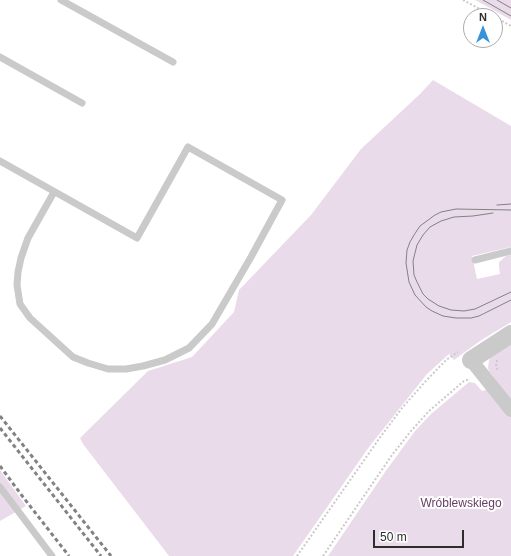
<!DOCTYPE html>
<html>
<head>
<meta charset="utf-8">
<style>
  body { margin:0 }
  #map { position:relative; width:511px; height:556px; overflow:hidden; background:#fff; font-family:Arial,sans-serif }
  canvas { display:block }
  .north { position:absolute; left:463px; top:8px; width:40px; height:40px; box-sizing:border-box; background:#fff; border:1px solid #ababab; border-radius:50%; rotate:0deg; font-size:11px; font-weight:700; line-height:16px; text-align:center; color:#2d2d2d }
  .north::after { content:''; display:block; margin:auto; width:14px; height:18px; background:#3793dc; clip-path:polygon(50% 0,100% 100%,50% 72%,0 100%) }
  .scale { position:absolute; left:373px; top:530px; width:91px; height:18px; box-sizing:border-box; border:2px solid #2d2d2d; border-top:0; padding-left:5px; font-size:12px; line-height:14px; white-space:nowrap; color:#2d2d2d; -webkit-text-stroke:3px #fff; paint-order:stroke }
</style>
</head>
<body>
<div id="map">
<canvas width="511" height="556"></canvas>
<div class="north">N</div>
<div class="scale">50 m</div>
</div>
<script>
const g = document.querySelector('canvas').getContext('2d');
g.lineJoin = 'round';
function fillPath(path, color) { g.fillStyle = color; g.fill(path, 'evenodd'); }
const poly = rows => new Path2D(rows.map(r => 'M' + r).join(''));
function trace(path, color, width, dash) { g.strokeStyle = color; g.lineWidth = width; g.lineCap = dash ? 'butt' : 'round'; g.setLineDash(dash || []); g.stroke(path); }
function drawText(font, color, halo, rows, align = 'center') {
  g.font = font + ' Arial,sans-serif'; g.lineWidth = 4; g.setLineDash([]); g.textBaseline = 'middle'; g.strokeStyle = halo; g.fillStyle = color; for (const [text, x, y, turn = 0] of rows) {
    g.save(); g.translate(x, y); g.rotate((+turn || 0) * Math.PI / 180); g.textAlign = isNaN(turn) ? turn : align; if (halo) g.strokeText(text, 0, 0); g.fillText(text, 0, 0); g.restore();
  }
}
fillPath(poly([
  [475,0,511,0,511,20,488,7],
  [433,80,511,126,511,247,472,256,477,279,500,274,499,267,499,262,506,256,511,254,511,322,480,341,454,360,449,354,427,374,369,447,293,556,169,556,83,444,80,438,148,371,192,357,234,312,239,290,311,215,361,149,420,94],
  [511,344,511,401,489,371,488,368,489,360,491,357],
  [469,382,475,383,481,390,483,391,488,389,511,417,511,556,328,556,385,472,415,431,431,414],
  [0,470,26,506,0,521]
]), '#eadbea');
trace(poly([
  [463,0,493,16],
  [495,17,511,26],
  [497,360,496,366,498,371],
  [297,556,381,436,402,408,424,383,446,360,458,352],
  [323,556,392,455,411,431,429,411,464,381,470,379]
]), '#cacaca', 2, [2, 2]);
trace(poly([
  [61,0,173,62],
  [0,57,82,103],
  [0,161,137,238,188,147,282,200,251,257,212,324,189,348,165,360,143,366,126,369,108,369,88,363,73,357,30,318,20,304,17,285,18,272,21,258,28,238,54,192],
  [475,260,511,251],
  [0,487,52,556]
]), '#cacaca', 7);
trace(poly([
  [471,360,511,410]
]), '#cacaca', 14);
trace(poly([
  [471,360,511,334]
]), '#cacaca', 18);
trace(poly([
  [483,0,511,16],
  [497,0,511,8],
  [497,205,511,204],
  [511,210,456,209,441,212,435,215,420,226,414,235,410,242,407,250,406,263,409,282,415,295,426,307,432,311,443,316,456,318,471,318,479,316,511,300],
  [493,213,473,216,454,217,441,221,430,227,423,235,417,245,413,261,414,275,417,282,423,294,428,299,439,306,451,310,464,311,475,309,511,292]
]), '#828282', 1);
trace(poly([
  [0,416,111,556],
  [0,428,101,556],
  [0,466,23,497,69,556]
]), '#828282', 3, [4, 3]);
drawText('12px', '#663d64', '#fff', [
  ["Wróblewskiego",461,504]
]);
</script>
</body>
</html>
